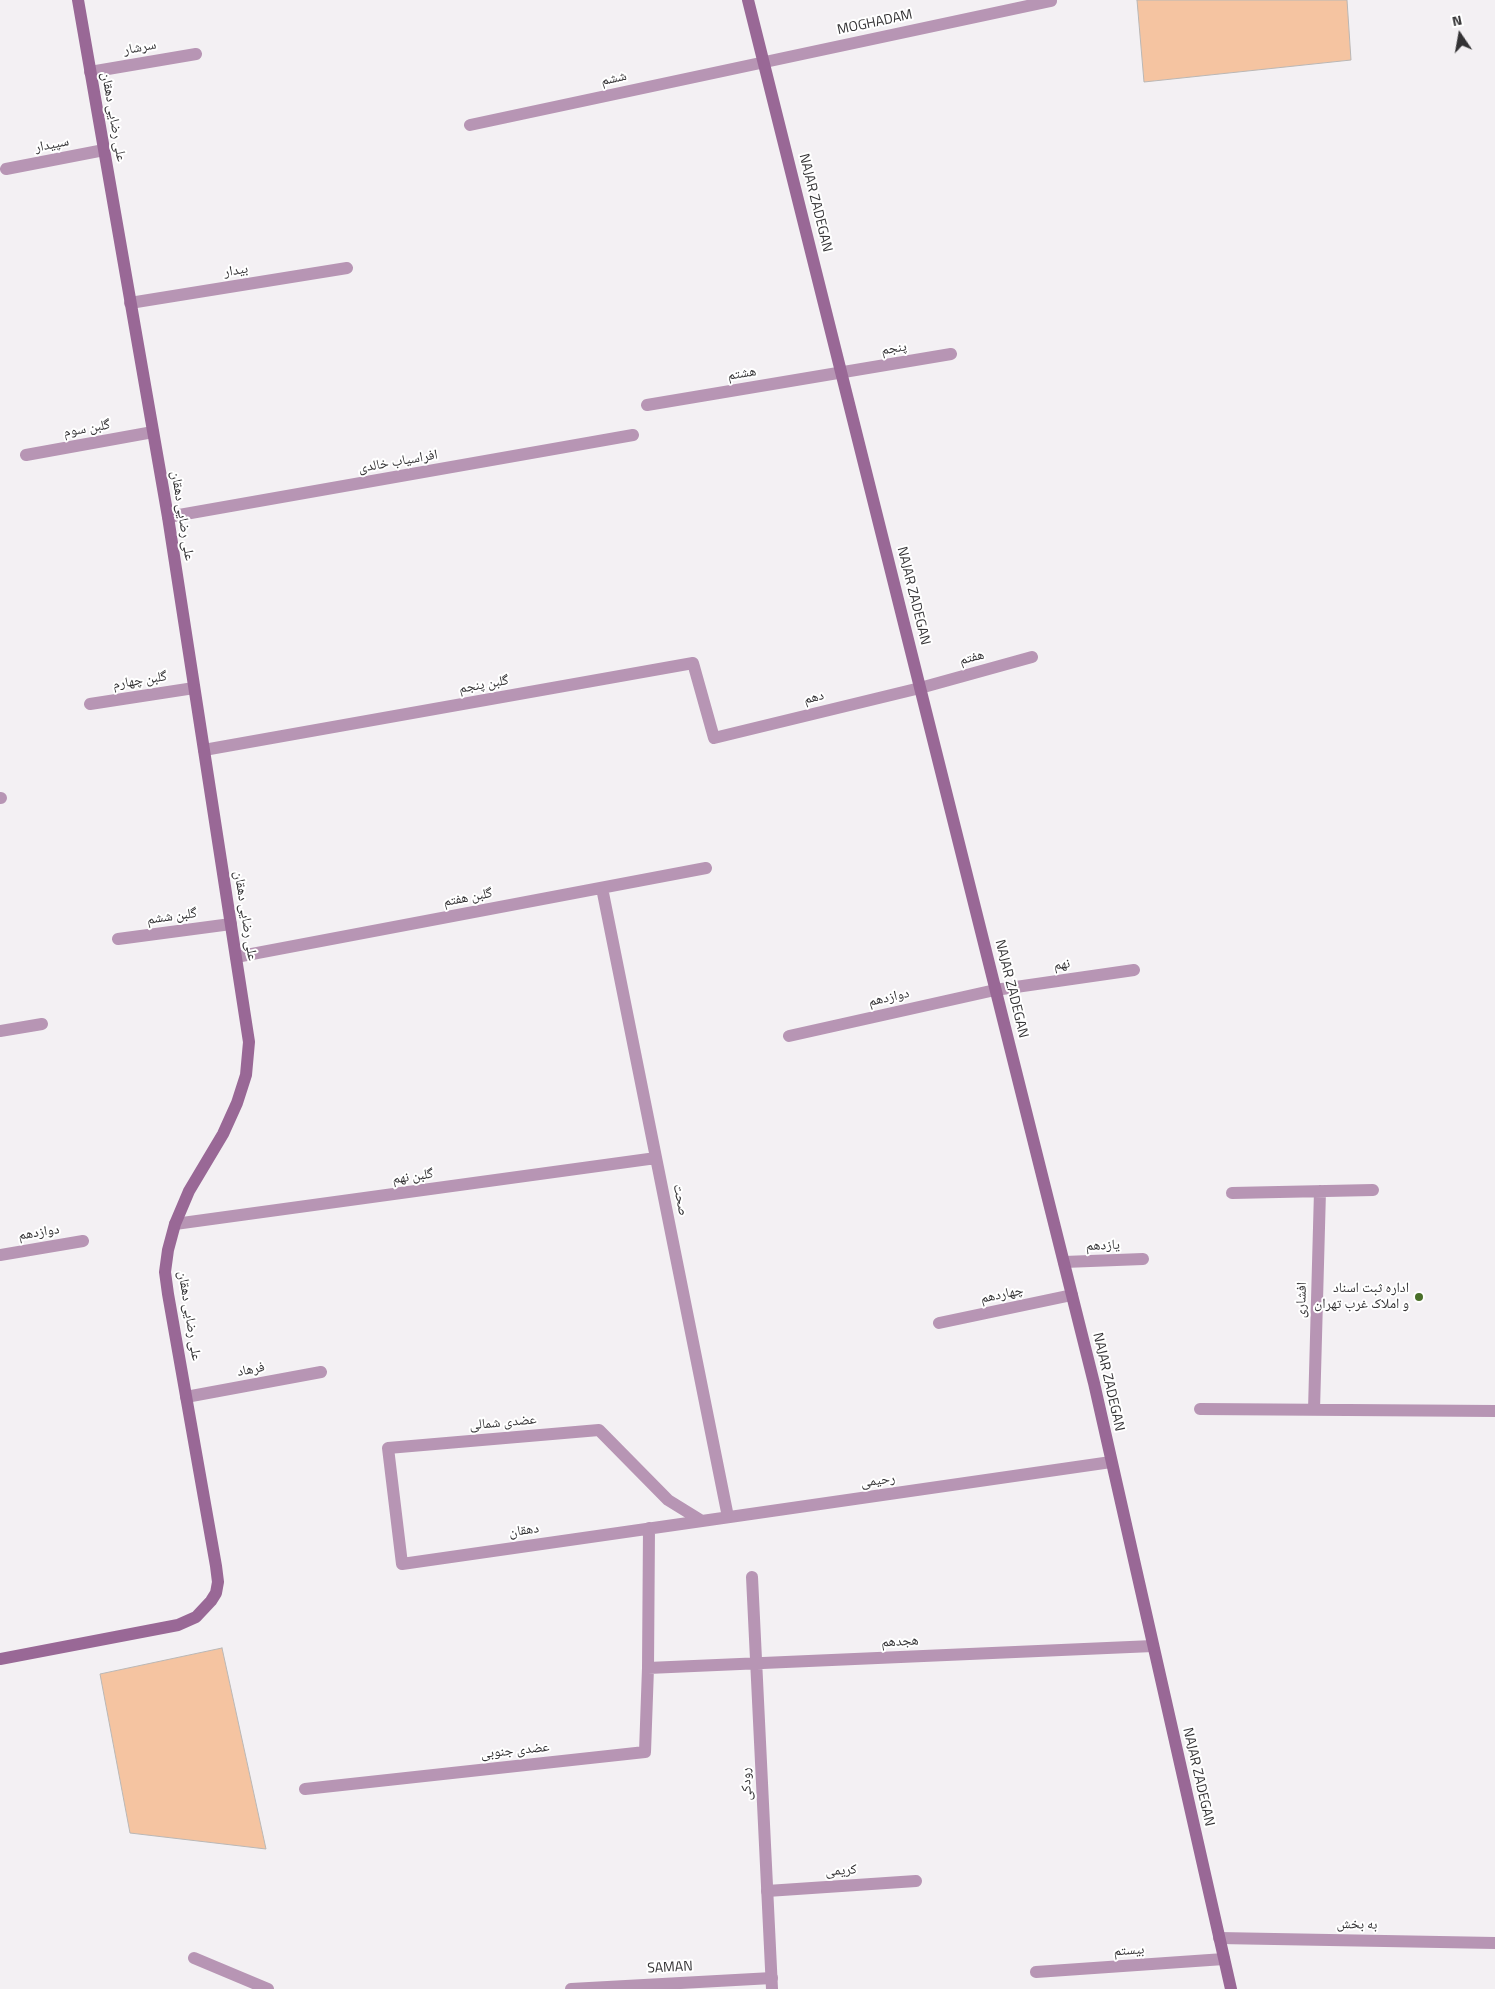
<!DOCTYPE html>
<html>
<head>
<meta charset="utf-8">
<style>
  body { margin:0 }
  #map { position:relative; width:1495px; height:1989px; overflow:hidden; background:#f3f0f3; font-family:"Titillium Web",sans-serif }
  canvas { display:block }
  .north { position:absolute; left:1435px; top:10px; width:50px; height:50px; -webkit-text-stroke:4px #fff; paint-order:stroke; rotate:348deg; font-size:14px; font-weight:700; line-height:20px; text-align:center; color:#333234 }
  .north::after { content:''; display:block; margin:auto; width:18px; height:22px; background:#333234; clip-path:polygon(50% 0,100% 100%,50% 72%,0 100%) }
</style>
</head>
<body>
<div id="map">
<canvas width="1495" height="1989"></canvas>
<div class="north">N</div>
</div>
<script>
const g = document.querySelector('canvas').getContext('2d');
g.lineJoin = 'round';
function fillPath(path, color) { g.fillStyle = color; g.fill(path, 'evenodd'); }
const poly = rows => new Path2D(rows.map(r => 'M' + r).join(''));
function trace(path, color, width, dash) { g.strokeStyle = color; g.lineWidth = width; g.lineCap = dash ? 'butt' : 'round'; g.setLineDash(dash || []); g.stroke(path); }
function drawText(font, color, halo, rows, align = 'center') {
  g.font = font + ' "Titillium Web","Noto Naskh Arabic",sans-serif'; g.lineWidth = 4; g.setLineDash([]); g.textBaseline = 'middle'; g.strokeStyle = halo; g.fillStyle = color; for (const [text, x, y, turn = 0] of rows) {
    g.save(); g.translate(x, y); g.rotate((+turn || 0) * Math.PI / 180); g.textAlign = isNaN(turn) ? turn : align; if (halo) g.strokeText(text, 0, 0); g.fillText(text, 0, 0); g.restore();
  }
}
const building = poly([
  [1137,0,1347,0,1351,60,1144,82,1137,0],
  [222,1648,266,1849,130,1833,100,1674,222,1648]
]);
fillPath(building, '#f5c4a1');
trace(building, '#bab7b5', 1);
trace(poly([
  [90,72,196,54],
  [6,169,104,150],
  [130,303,347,268],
  [647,405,951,354],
  [26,455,153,432],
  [920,688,1032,657],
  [90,704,194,688],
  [0,798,1,798],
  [118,939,231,924],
  [0,1031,42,1024],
  [789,1036,995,990],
  [0,1255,83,1241],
  [1064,1262,1143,1259],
  [939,1323,1072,1295],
  [186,1397,321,1372],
  [767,1891,916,1881],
  [1036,1972,1224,1959],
  [571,1989,772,1978]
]), '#b795b4', 12);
trace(poly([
  [470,125,1051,1],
  [168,517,633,435],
  [204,750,693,663,714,738,920,688],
  [602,888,728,1517],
  [236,957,706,868],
  [995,990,1134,970],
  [1232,1193,1373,1190],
  [175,1224,656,1158],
  [1200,1409,1495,1411],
  [1314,1410,1320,1191],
  [702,1521,668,1500,599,1430,388,1448,402,1564,702,1521,1111,1462],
  [752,1577,772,1989],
  [648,1668,1153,1646],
  [305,1789,645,1752,648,1668,649,1528],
  [1219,1938,1495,1943],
  [194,1958,268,1989]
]), '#b795b4', 12);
trace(poly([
  [748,0,1094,1383,1231,1989],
  [0,1659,178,1625,196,1617,211,1601,216,1593,218,1582,216,1566,168,1294,165,1272,168,1250,175,1224,189,1191,223,1134,237,1103,246,1075,249,1042,168,517,78,0]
]), '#996896', 12);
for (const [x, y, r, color] of [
  [1419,1297,5,"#496f29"]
]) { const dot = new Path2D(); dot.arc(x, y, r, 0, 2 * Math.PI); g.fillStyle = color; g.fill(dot); trace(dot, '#fff', 2); }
drawText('14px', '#333234', '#fff', [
  ["MOGHADAM",875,23,-12],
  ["سرشار",140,48,-10],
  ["ششم",614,79,-12],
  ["علی رضایی دهقان",113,117,80],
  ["سپیدار",52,145,-11],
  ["NAJAR ZADEGAN",815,203,76],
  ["بیدار",236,271,-9],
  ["پنجم",894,349,-10],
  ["هشتم",742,374,-9],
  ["گلبن سوم",87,429,-10],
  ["افراسیاب خالدی",398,462,-10],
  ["علی رضایی دهقان",182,516,81],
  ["NAJAR ZADEGAN",913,596,76],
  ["هفتم",972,658,-15],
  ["گلبن چهارم",140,681,-9],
  ["گلبن پنجم",484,685,-10],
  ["دهم",814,698,-14],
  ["گلبن هفتم",468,898,-11],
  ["علی رضایی دهقان",245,916,81],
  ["گلبن ششم",172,917,-8],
  ["نهم",1062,965,-8],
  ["NAJAR ZADEGAN",1011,989,76],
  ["دوازدهم",889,998,-13],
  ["گلبن نهم",413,1177,-8],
  ["صحت",680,1200,79],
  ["دوازدهم",39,1233,-9],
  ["یازدهم",1103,1246,-2],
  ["چهاردهم",1002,1295,-12],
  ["افشاری",1302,1300,-88],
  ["علی رضایی دهقان",189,1316,81],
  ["فرهاد",251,1370,-11],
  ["NAJAR ZADEGAN",1108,1382,77],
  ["عضدی شمالی",503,1423,-5],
  ["رحیمی",878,1481,-8],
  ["دهقان",524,1531,-8],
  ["هجدهم",900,1642,-3],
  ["عضدی جنوبی",515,1751,-6],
  ["NAJAR ZADEGAN",1198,1777,77],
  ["رودکی",747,1784,-93],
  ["کریمی",841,1871,-4],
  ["به بخش",1357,1925,1],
  ["بیستم",1129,1951,-4],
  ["SAMAN",670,1968,-3]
]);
drawText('14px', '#333234', '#fff', [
  ["اداره ثبت اسناد",1409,1289],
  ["و املاک غرب تهران",1409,1305]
], 'right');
</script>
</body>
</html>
